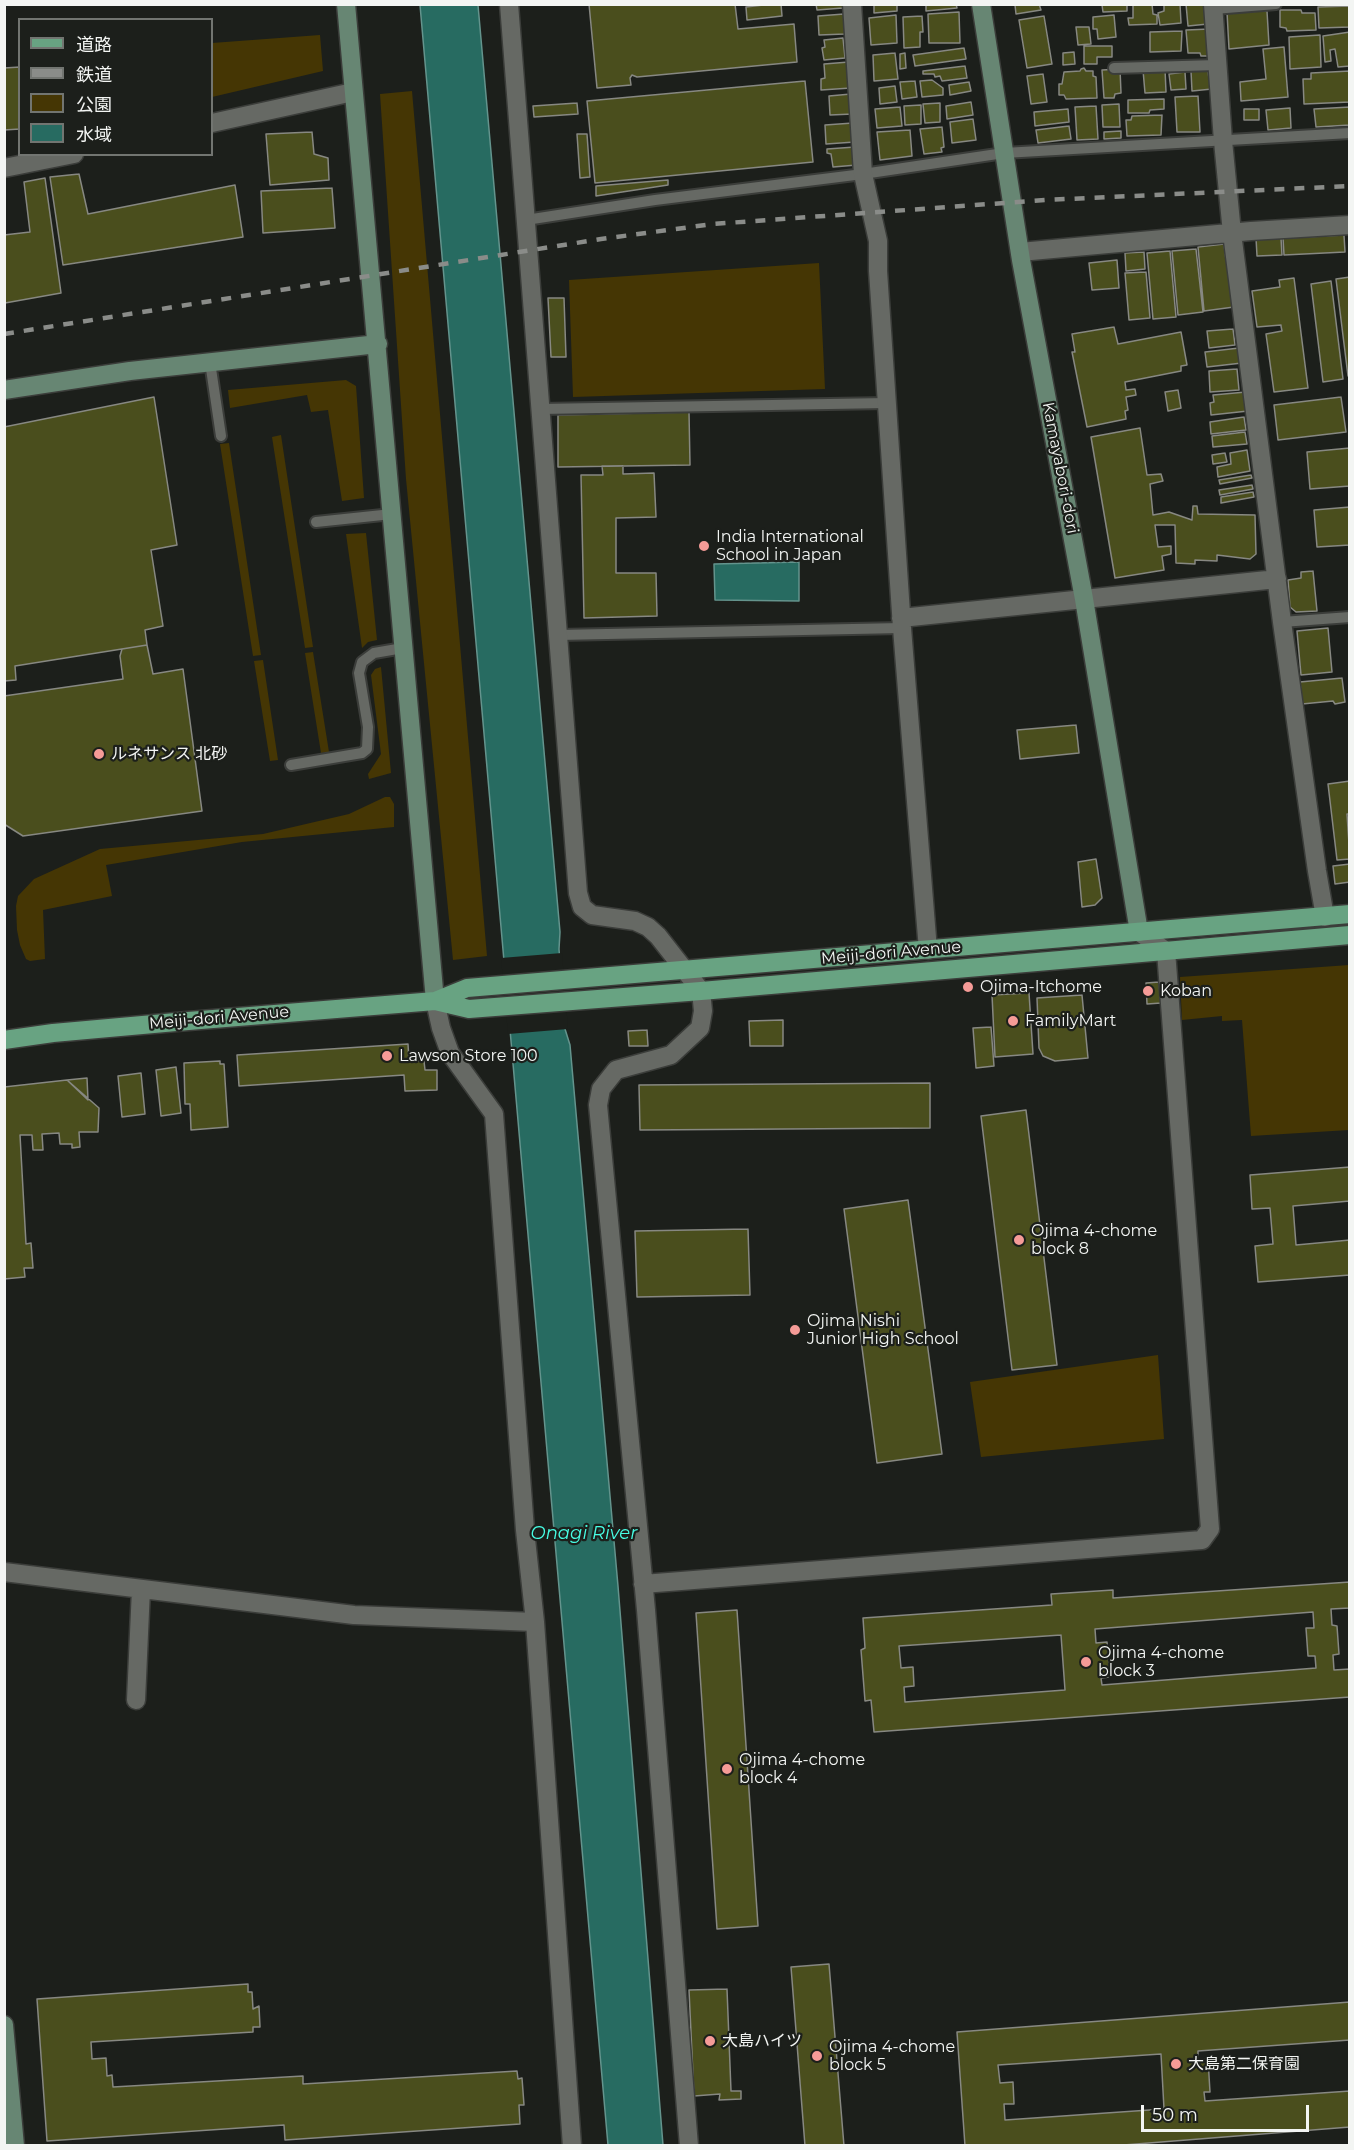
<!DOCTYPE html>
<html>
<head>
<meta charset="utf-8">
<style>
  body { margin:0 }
  #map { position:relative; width:1354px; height:2150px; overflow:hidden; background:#1c1f1b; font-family:Montserrat,"Noto Sans JP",sans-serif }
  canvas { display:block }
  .frame { position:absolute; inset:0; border:6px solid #f3f5f3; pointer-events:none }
  .legend { position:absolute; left:18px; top:18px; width:195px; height:138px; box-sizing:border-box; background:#1c1f1b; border:2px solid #727571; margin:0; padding:8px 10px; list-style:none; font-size:18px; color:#f3f5f3 }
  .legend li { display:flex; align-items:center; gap:12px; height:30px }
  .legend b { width:30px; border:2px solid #727571 }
  .scale { position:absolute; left:1141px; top:2105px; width:168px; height:27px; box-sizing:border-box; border:3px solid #f3f5f3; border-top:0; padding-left:8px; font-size:18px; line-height:21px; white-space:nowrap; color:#f3f5f3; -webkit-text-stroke:4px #1c1f1b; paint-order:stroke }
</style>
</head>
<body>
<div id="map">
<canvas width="1354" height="2150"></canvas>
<div class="frame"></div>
<ul class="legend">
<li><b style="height:8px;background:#68a382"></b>道路</li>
<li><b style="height:8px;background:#8a8c89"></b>鉄道</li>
<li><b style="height:16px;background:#453604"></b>公園</li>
<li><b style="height:16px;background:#276b61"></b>水域</li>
</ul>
<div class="scale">50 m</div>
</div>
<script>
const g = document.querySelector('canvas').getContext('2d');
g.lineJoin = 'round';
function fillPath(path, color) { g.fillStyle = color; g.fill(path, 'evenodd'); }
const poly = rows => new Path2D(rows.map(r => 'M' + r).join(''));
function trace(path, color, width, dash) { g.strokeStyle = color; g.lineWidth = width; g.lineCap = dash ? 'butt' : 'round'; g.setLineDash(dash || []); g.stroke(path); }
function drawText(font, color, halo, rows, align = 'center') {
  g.font = font + ' Montserrat,"Noto Sans JP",sans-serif'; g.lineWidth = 4.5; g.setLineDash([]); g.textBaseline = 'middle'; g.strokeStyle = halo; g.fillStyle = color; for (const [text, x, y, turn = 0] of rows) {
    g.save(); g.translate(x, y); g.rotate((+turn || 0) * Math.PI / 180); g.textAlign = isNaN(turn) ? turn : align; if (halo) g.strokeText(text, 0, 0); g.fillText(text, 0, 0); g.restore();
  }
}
fillPath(poly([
  [320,35,323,71,212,97,212,43],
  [412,91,487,956,453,960,406,479,380,94],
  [819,263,825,389,573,397,569,280],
  [346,380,356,386,364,498,342,501,328,410,311,412,307,395,230,408,228,390],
  [281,435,313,647,305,648,272,437],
  [229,443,261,655,253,656,220,444],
  [366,533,377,640,368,642,362,648,346,534],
  [313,652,329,752,321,753,305,653],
  [263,660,278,760,270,761,254,661],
  [381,667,391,773,369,779,368,774,381,754,371,675,375,669],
  [385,797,390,797,394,804,394,827,242,842,106,865,112,896,43,910,45,959,30,961,26,959,20,945,17,930,16,906,18,896,34,879,100,849,263,834,349,814],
  [1349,965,1349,1130,1251,1136,1242,1020,1222,1021,1222,1016,1182,1020,1180,977],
  [1158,1355,1164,1439,981,1457,970,1382]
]), '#453604');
const water = poly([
  [420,5,478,5,560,932,559,949,565,1029,570,1045,618,1586,663,2145,608,2145,420,5],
  [799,562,799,601,715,600,714,564,799,562]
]);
fillPath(water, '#276b61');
trace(water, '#64948d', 1.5);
fillPath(poly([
  [562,953,568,1029,508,1034,501,958]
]), '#1c1f1b');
const building = poly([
  [589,4,735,4,738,29,794,24,797,62,637,77,632,75,630,78,631,85,597,88,589,4],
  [772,4,781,4,782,16,747,20,746,7,772,4],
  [816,4,843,4,843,8,817,10,816,4],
  [874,4,897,4,897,11,874,13,874,4],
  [926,4,956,4,957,8,926,11,926,4],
  [1039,4,1041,10,1016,14,1015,5,1039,4],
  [1127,4,1127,11,1103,12,1102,5,1127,4],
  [1133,4,1152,4,1153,14,1157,15,1157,24,1129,25,1128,18,1133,18,1133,4],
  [1164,4,1180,4,1181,23,1160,25,1158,13,1164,11,1164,4],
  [1186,4,1207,4,1208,24,1188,26,1186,4],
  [1350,6,1350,27,1319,28,1318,7,1350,6],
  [1280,10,1301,10,1302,13,1315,13,1316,30,1287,31,1286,28,1280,27,1280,10],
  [1267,11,1269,45,1229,49,1227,12,1267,11],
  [959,12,960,43,929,43,928,14,959,12],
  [844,14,845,34,819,35,818,16,844,14],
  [896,15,897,43,871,45,869,18,896,15],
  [1114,15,1116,37,1098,39,1097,29,1093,29,1093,17,1114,15],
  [922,16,923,32,920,32,920,47,904,48,903,17,922,16],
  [1044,16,1052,64,1027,68,1019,20,1044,16],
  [1076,27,1089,27,1091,44,1078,45,1076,27],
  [1210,29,1208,56,1201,56,1200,53,1188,53,1186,30,1210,29],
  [1182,31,1181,51,1150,52,1150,32,1182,31],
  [1350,32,1350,66,1338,67,1335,49,1330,50,1331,61,1325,62,1323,36,1350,32],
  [1320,35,1321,67,1290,69,1289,37,1320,35],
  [843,38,845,58,824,60,822,48,825,47,824,40,843,38],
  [1084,46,1112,46,1112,57,1097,57,1097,64,1084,64,1084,46],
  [1284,47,1288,97,1241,101,1240,82,1266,79,1263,49,1284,47],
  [964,48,966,59,915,66,913,55,964,48],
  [1074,52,1075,64,1063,65,1063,53,1074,52],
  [895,53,898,79,874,81,873,55,895,53],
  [905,53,906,68,900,69,900,54,905,53],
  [849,62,851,88,821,90,821,79,825,78,824,64,849,62],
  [965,66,967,78,942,81,940,76,935,77,934,74,923,74,923,71,965,66],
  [20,67,20,129,4,130,4,68,20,67],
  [1084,68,1086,71,1093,71,1093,76,1096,77,1097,98,1066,99,1064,95,1059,95,1059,84,1062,84,1064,72,1080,71,1081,69,1084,68],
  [1120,69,1121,93,1115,94,1114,98,1104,98,1102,70,1120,69],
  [1165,69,1166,92,1145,93,1143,70,1165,69],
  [1191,71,1208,71,1209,79,1212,81,1212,89,1192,91,1191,71],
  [1350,71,1350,102,1304,104,1303,79,1311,79,1311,73,1350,71],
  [1185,72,1186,89,1171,90,1169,74,1185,72],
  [1043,74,1047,102,1031,104,1027,76,1043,74],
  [932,80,943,88,943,95,922,97,920,81,932,80],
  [805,81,813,162,595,183,587,101,805,81],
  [915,81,917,97,902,99,900,82,915,81],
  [969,82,971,91,950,95,949,85,969,82],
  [895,86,897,102,880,104,879,88,895,86],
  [851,94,853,114,830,115,829,96,851,94],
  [1198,96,1200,132,1177,132,1175,97,1198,96],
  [1164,99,1164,109,1150,110,1149,113,1128,113,1128,100,1164,99],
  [971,102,973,115,947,119,946,106,971,102],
  [577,103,578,114,534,117,533,106,577,103],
  [940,103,940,122,925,123,923,104,940,103],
  [1119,104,1120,127,1103,127,1102,105,1119,104],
  [921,105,921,124,905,125,904,106,921,105],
  [1096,106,1098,139,1077,140,1075,107,1096,106],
  [900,107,902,126,877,128,875,109,900,107],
  [1350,107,1350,125,1316,127,1314,109,1350,107],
  [1290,108,1291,128,1268,130,1266,110,1290,108],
  [1068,109,1069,122,1035,126,1034,112,1068,109],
  [1244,109,1259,109,1259,120,1244,120,1244,109],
  [1162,115,1161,135,1127,136,1126,120,1131,120,1132,116,1162,115],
  [973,119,976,140,952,143,950,122,973,119],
  [853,123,855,142,826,144,825,125,853,123],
  [1069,126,1071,139,1038,143,1036,130,1069,126],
  [942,127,944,147,941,148,942,152,924,154,920,129,942,127],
  [910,130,912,156,880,160,877,132,910,130],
  [1121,131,1121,138,1104,139,1104,132,1121,131],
  [312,132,314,154,328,158,329,180,270,185,266,134,312,132],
  [577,134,587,134,590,177,580,178,577,134],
  [855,147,857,165,833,167,831,154,827,153,827,149,855,147],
  [79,174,88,214,235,185,243,237,63,265,50,177,79,174],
  [45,178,61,293,5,303,4,235,30,232,24,182,45,178],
  [668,180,668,185,596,196,596,186,668,180],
  [332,188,335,228,263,233,261,191,332,188],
  [1344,235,1345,252,1284,255,1283,238,1344,235],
  [1256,238,1281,238,1282,255,1257,256,1256,238],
  [1224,244,1226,260,1229,260,1234,307,1204,311,1198,247,1224,244],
  [1196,249,1203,312,1178,315,1172,251,1196,249],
  [1170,251,1176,317,1153,319,1147,253,1170,251],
  [1144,252,1145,269,1126,271,1125,253,1144,252],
  [1117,260,1119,288,1092,290,1089,263,1117,260],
  [1146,272,1150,318,1129,320,1125,273,1146,272],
  [1350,277,1350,376,1348,376,1336,279,1350,277],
  [1294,278,1308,388,1274,392,1266,334,1282,331,1281,326,1281,325,1257,327,1252,291,1280,287,1279,280,1294,278],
  [1331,281,1343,379,1323,382,1311,284,1331,281],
  [548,298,564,298,566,357,551,357,548,298],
  [1114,327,1118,344,1181,332,1187,365,1181,366,1181,371,1125,382,1126,390,1135,389,1136,395,1126,397,1128,410,1125,411,1126,419,1087,427,1072,352,1075,352,1072,334,1114,327],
  [1233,329,1235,345,1209,348,1207,331,1233,329],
  [1239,348,1242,363,1207,367,1205,352,1239,348],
  [1237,369,1239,390,1210,392,1209,371,1237,369],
  [1178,390,1181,408,1168,411,1165,392,1178,390],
  [1246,392,1248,411,1211,415,1210,403,1214,402,1213,395,1246,392],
  [154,397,177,545,151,550,163,626,145,630,147,645,15,666,16,680,4,681,4,427,154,397],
  [1341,397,1346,432,1278,440,1274,405,1341,397],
  [689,412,690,465,558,467,558,415,689,412],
  [1244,417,1246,430,1211,434,1210,422,1244,417],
  [1140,428,1147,475,1161,474,1163,481,1150,484,1153,515,1169,512,1192,520,1193,506,1197,506,1198,514,1255,515,1256,554,1250,559,1217,555,1217,561,1195,560,1195,564,1176,563,1175,525,1155,525,1158,547,1171,546,1171,554,1162,556,1164,570,1115,578,1091,437,1140,428],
  [1245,432,1247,444,1213,447,1212,436,1245,432],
  [1350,448,1350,486,1310,489,1307,452,1350,448],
  [1247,450,1250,471,1218,477,1217,467,1231,464,1230,453,1247,450],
  [1225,453,1227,462,1213,464,1212,455,1225,453],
  [602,466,623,466,623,474,654,473,656,517,616,518,616,573,656,573,657,616,584,618,581,475,603,475,602,466],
  [1251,475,1252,478,1220,484,1219,480,1251,475],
  [1252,485,1253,489,1220,495,1219,490,1252,485],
  [1253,492,1254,497,1221,503,1221,497,1253,492],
  [1350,507,1350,545,1317,547,1314,510,1350,507],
  [1313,571,1317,611,1296,612,1290,607,1288,580,1301,578,1301,572,1313,571],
  [1328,628,1332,672,1301,675,1297,631,1328,628],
  [147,645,153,674,183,669,202,811,23,836,4,824,4,696,123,679,120,656,122,649,147,645],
  [1342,678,1345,702,1335,704,1333,701,1302,704,1300,682,1342,678],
  [1076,725,1079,753,1020,759,1017,730,1076,725],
  [1350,781,1350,814,1347,814,1350,859,1337,860,1328,784,1350,781],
  [1096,859,1102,898,1095,905,1082,907,1078,862,1096,859],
  [1350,864,1350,882,1335,884,1333,866,1350,864],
  [1159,982,1161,1003,1147,1004,1146,983,1159,982],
  [1029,993,1033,1054,995,1057,992,995,1029,993],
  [1082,995,1088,1058,1055,1061,1043,1056,1039,1048,1037,998,1082,995],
  [783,1020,783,1046,750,1046,749,1021,783,1020],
  [991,1027,994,1066,976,1068,973,1028,991,1027],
  [647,1030,648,1046,629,1046,628,1031,647,1030],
  [408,1044,409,1061,424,1061,425,1070,437,1070,437,1090,405,1091,404,1075,239,1086,237,1055,408,1044],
  [220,1061,220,1064,224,1064,228,1127,191,1130,190,1104,185,1104,184,1063,220,1061],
  [176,1067,181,1113,161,1116,156,1070,176,1067],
  [141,1073,145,1114,122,1117,118,1076,141,1073],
  [87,1078,88,1100,67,1080,87,1078],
  [67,1080,99,1108,98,1132,79,1132,80,1147,72,1148,72,1144,60,1144,59,1133,42,1134,43,1150,33,1150,32,1135,20,1135,26,1244,31,1243,33,1268,24,1268,25,1277,4,1279,4,1087,67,1080],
  [930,1083,930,1128,640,1130,639,1085,930,1083],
  [1026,1110,1057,1365,1012,1370,981,1116,1026,1110],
  [1350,1167,1350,1201,1293,1206,1296,1245,1350,1240,1350,1275,1258,1282,1255,1246,1273,1244,1270,1208,1252,1209,1250,1175,1350,1167],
  [908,1200,942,1454,877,1463,844,1209,908,1200],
  [748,1229,750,1295,637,1297,635,1231,748,1229],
  [1350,1582,1350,1608,1331,1609,1332,1625,1337,1626,1339,1654,1333,1655,1334,1670,1350,1669,1350,1697,874,1732,871,1700,865,1701,861,1650,865,1648,863,1618,1052,1605,1051,1594,1113,1590,1113,1598,1350,1582],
  [1313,1612,1314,1628,1306,1628,1308,1656,1315,1656,1316,1668,1102,1685,1101,1678,1110,1677,1107,1642,1096,1643,1095,1629,1313,1612],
  [1061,1635,1065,1690,905,1702,904,1687,914,1686,913,1667,901,1668,899,1646,1061,1635],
  [737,1610,758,1926,717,1929,696,1613,737,1610],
  [829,1964,844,2146,805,2146,791,1967,829,1964],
  [248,1984,248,1992,252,1992,253,2009,259,2006,260,2027,253,2027,253,2032,91,2042,92,2059,106,2058,107,2076,112,2075,113,2087,303,2076,303,2084,517,2071,518,2079,522,2078,524,2105,519,2105,520,2124,285,2140,284,2125,47,2141,37,1999,248,1984],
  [727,1989,731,2091,741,2091,741,2099,719,2100,720,2094,694,2096,689,1990,727,1989],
  [1350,2002,1350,2040,1198,2051,1198,2060,1208,2059,1210,2092,1204,2092,1205,2101,1350,2091,1350,2127,1111,2146,965,2146,957,2032,1350,2002],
  [1161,2054,1164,2109,1005,2120,1004,2104,1014,2104,1013,2082,1000,2083,998,2065,1161,2054]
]);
fillPath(building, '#4a4e1d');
trace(building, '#878882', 1.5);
const lane = poly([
  [1214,9,1276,4],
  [1114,68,1217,65],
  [526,220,655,200,863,174,1004,153,1350,133],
  [210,362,221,436],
  [540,409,887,403],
  [316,522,392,514],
  [1282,622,1350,617],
  [558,635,902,628],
  [291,765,362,753,367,749,368,727,359,673,362,662,374,653,403,648]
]);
const street = poly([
  [509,4,578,893,582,907,592,915,635,921,648,927,658,936,701,991,703,1011,700,1028,671,1055,616,1070,601,1089,598,1105,646,1610,689,2146],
  [852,4,863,174,878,241,878,271,902,628,928,950],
  [1213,4,1223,141,1232,233,1282,622,1317,871,1325,917],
  [212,123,353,92],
  [4,168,74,154],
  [1020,252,1251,231,1350,225],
  [901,618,1277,579],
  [435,1001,441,1028,450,1053,494,1114,525,1530,535,1622,572,2146],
  [4,1572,354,1615,535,1622],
  [643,1584,1202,1540,1210,1529,1166,951,1139,932],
  [136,1700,141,1589]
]);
const secondary = poly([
  [346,4,435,1001],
  [981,4,1021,260,1084,599,1139,932],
  [4,390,130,371,378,344],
  [4,2025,15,2146]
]);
const primary = poly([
  [435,1001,469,1009,701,991,1350,935],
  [4,1040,53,1033,176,1022,435,1001,467,988,1350,914]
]);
trace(lane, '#3b3d3a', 14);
trace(street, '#3b3d3a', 21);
trace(secondary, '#3b3d3a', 21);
trace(primary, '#3b3d3a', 21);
trace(lane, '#666964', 10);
trace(street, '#666964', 18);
trace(secondary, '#678673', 18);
trace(primary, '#68a382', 18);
trace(poly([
  [4,334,601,239,713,224,1045,200,1350,186]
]), '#8a8c89', 4.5, [10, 10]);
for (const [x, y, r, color] of [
  [704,546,6,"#f59b97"],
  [99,754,6,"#f59b97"],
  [968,987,6,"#f59b97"],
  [1148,991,6,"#f59b97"],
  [1013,1021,6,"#f59b97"],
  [387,1056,6,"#f59b97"],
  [1019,1240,6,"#f59b97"],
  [795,1330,6,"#f59b97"],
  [1086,1662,6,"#f59b97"],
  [727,1769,6,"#f59b97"],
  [710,2041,6,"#f59b97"],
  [817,2056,6,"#f59b97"],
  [1176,2064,6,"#f59b97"]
]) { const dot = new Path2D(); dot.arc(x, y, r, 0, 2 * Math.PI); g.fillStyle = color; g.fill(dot); trace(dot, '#1c1f1b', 2); }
drawText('16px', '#f3f5f3', '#1c1f1b', [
  ["Kamayabori-dori",1060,468,79],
  ["Meiji-dori Avenue",891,953,-5],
  ["Meiji-dori Avenue",219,1018,-5]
]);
drawText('16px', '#f3f5f3', '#1c1f1b', [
  ["India International",716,537],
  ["School in Japan",716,555],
  ["ルネサンス 北砂",111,754],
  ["Ojima-Itchome",980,987],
  ["Koban",1160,991],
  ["FamilyMart",1025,1021],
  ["Lawson Store 100",399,1056],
  ["Ojima 4-chome",1031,1231],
  ["block 8",1031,1249],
  ["Ojima Nishi",807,1321],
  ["Junior High School",807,1339],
  ["Ojima 4-chome",1098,1653],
  ["block 3",1098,1671],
  ["Ojima 4-chome",739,1760],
  ["block 4",739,1778],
  ["大島ハイツ",722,2041],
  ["Ojima 4-chome",829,2047],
  ["block 5",829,2065],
  ["大島第二保育園",1188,2064]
], 'left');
drawText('italic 18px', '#47fee5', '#1c1f1b', [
  ["Onagi River",584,1534]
]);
</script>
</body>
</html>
